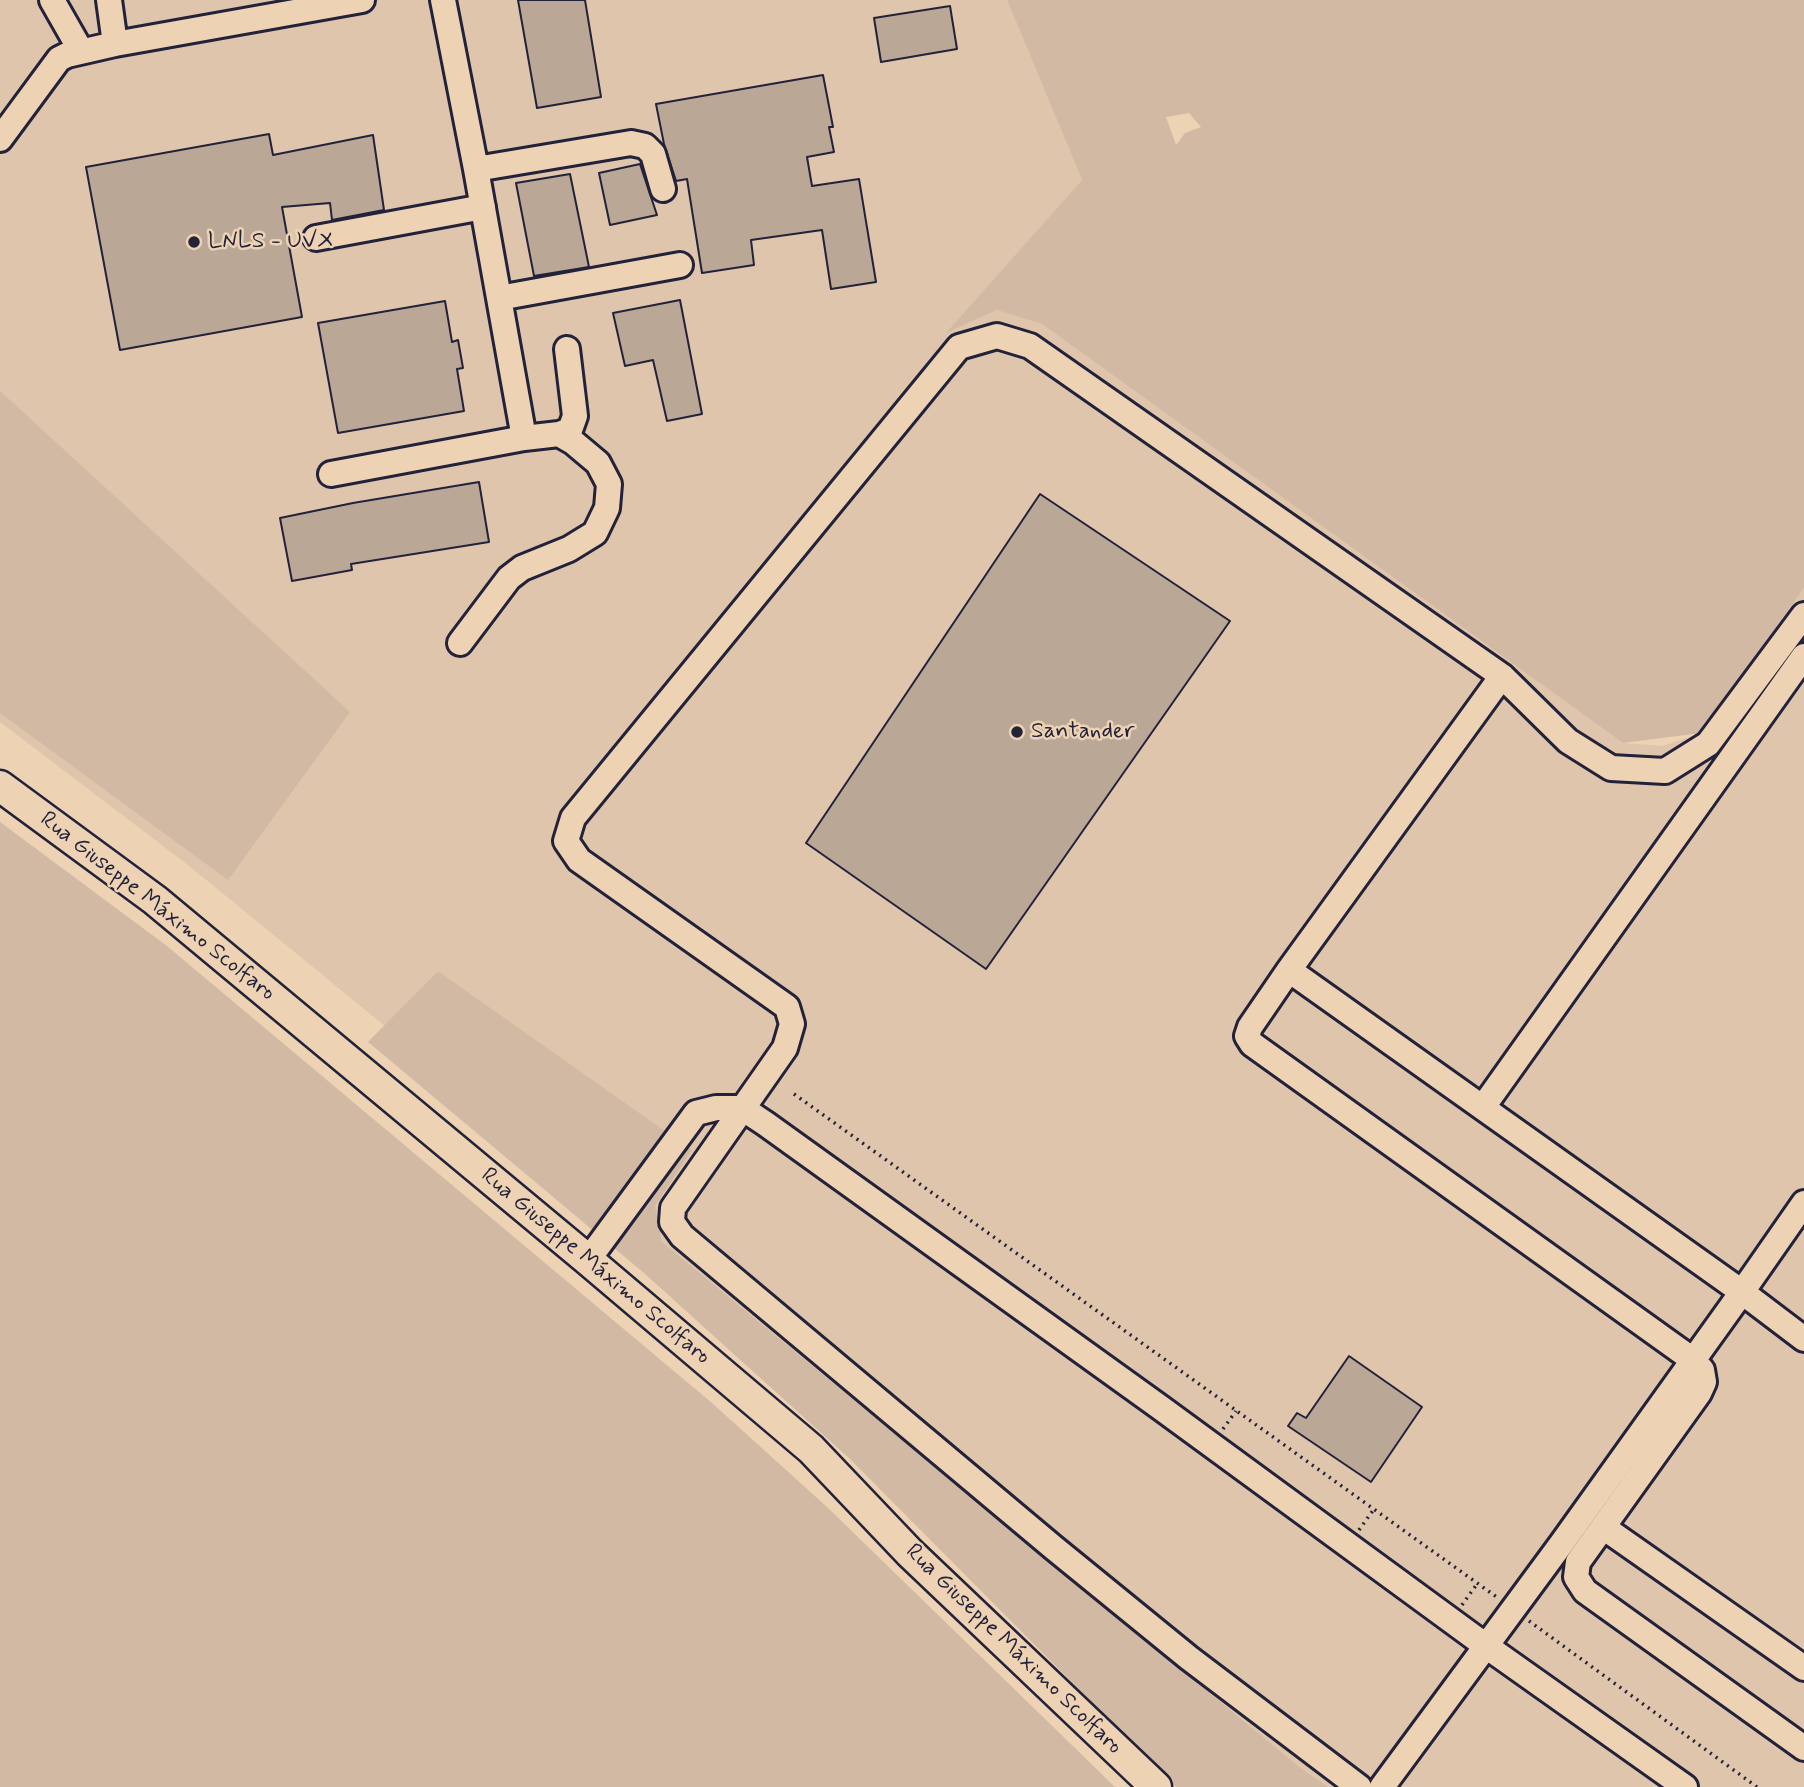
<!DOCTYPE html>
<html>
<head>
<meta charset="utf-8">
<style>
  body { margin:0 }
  canvas { display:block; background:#eed2b4 }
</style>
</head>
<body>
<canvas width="1804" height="1787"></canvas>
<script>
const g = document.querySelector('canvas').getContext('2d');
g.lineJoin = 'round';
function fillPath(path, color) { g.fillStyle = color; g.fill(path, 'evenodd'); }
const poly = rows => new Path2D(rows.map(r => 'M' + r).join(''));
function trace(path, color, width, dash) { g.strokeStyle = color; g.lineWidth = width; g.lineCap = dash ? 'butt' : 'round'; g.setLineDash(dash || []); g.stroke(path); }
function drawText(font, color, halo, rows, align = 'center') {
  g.font = font + ' Mynerve,sans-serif'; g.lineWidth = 5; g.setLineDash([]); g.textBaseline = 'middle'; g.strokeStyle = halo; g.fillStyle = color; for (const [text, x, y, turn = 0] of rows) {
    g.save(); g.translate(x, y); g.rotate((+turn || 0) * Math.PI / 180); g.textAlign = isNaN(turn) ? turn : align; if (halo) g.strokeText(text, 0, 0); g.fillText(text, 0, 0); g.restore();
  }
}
fillPath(poly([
  [0,0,1007,0,1082,180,948,332,997,310,1042,324,1623,743,1663,746,1701,733,1804,588,1804,1787,1327,1787,1302,1769,662,1242,655,1206,692,1150,438,971,385,1026,188,865,0,722]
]), '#dfc5ab');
fillPath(poly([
  [1007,0,1804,0,1804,588,1701,733,1623,743,1042,324,997,310,946,333,1082,180],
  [1189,113,1201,127,1185,133,1176,145,1166,117],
  [0,391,350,712,228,880,0,713],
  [0,822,167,946,712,1403,827,1507,1115,1787,0,1787],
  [438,971,692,1150,655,1206,662,1242,1302,1769,1328,1787,1176,1787,850,1459,644,1273,368,1042]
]), '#d1b9a3');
const building = poly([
  [518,0,585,0,601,97,537,108,518,0],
  [950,6,957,49,881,62,874,18,950,6],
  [823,75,833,127,829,127,834,152,807,157,812,186,859,179,876,282,831,289,822,230,751,240,754,265,702,273,687,179,676,181,664,144,656,104,823,75],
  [269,134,273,155,373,135,384,210,332,220,330,203,282,207,302,317,120,350,86,167,269,134],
  [640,164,657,215,610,225,599,173,640,164],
  [570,174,589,267,534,276,516,183,570,174],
  [680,300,702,414,667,421,653,360,625,366,613,313,680,300],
  [445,301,452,342,458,340,463,368,457,369,464,411,338,433,318,323,445,301],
  [479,482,489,542,351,564,352,570,292,581,280,518,353,503,479,482],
  [1040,494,1230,621,986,969,806,843,1040,494],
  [1349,1356,1422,1407,1371,1482,1288,1426,1297,1413,1306,1418,1349,1356]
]);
fillPath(building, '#bba796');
trace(building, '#22223b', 2);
const minor = poly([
  [52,0,81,51],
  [109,0,115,44],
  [443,0,476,169,524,438,559,434,573,442,598,463,609,484,607,508,595,533,569,549,522,568,509,578,460,643],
  [0,139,59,59,67,55,115,44,362,0],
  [476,169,631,143,645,146,653,154,663,189],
  [316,238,483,207],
  [499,298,680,265],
  [559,434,570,430,575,416,567,349],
  [331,474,524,438],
  [1502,676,1289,970,1250,1027,1247,1036,1252,1044,1693,1360,1702,1370,1704,1382,1699,1393,1578,1562,1576,1577,1585,1591,1804,1748],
  [1289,970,1742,1292,1804,1203],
  [1483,1107,1804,656],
  [588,1260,696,1113,716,1108,742,1108,766,1124,1161,1408,1486,1646,1685,1787],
  [1603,1527,1804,1668],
  [1359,1787,1189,1658,1054,1548,682,1236,672,1222,673,1208,785,1048,792,1024,787,1007,579,860,566,841,573,818,959,347,997,336,1030,346,1502,676,1568,741,1611,768,1665,771,1708,744,1804,615],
  [1382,1787,1562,1543,1742,1292,1804,1339]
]);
const major = poly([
  [0,786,155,900,588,1260,811,1449,910,1553,1156,1787]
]);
trace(minor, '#22223b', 30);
trace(major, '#22223b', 35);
trace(poly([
  [794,1094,1498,1598],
  [1223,1429,1236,1411],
  [1359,1530,1374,1509],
  [1462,1605,1477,1584],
  [1529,1621,1757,1787]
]), '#22223b', 3.5, [2, 5]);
trace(minor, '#eed2b4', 24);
trace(major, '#eed2b4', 30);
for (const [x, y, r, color] of [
  [194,242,7,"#22223b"],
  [1017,732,7,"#22223b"]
]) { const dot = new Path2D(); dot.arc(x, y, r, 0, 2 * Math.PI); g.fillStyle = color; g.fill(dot); trace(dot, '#eed2b4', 2.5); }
drawText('23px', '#22223b', '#eed2b4', [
  ["LNLS - UVX",208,242],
  ["Santander",1031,732]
], 'left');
drawText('23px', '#22223b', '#eed2b4', [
  ["Rua Giuseppe Máximo Scolfaro",157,907,38],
  ["Rua Giuseppe Máximo Scolfaro",595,1267,40],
  ["Rua Giuseppe Máximo Scolfaro",1013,1650,44]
]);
</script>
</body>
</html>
